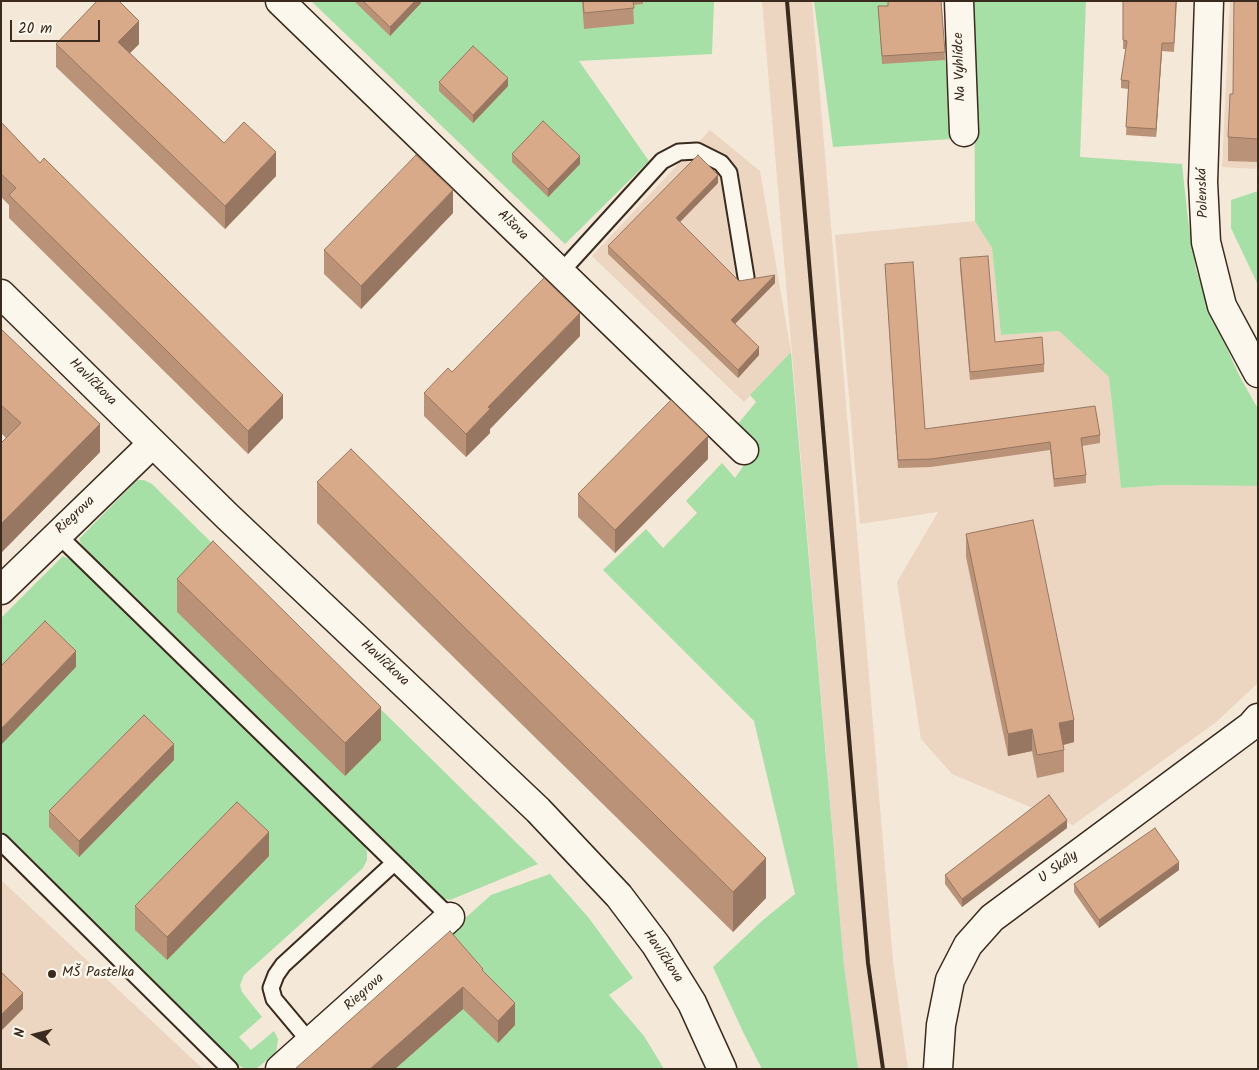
<!DOCTYPE html>
<html>
<head>
<meta charset="utf-8">
<style>
  body { margin:0 }
  #map { position:relative; width:1259px; height:1070px; overflow:hidden; background:#f4e8d8; font-family:Kalam,sans-serif }
  canvas { display:block }
  .frame { position:absolute; inset:0; border:2px solid #3b2a1e; pointer-events:none }
  .north { position:absolute; left:10px; top:1010px; width:50px; height:50px; -webkit-text-stroke:4px #fbf7ec; paint-order:stroke; rotate:278deg; font-size:14px; font-weight:700; line-height:20px; text-align:center; color:#3b2a1e }
  .north::after { content:''; display:block; margin:auto; width:18px; height:22px; background:#3b2a1e; clip-path:polygon(50% 0,100% 100%,50% 72%,0 100%) }
  .scale { position:absolute; left:10px; top:20px; width:90px; height:22px; box-sizing:border-box; border:2px solid #3b2a1e; border-top:0; padding-left:6px; font-size:15px; line-height:18px; white-space:nowrap; color:#3b2a1e; -webkit-text-stroke:4px #fbf7ec; paint-order:stroke }
</style>
</head>
<body>
<div id="map">
<canvas width="1259" height="1070"></canvas>
<div class="frame"></div>
<div class="north">N</div>
<div class="scale">20 m</div>
</div>
<script>
const g = document.querySelector('canvas').getContext('2d');
g.lineJoin = 'round';
function fillPath(path, color) { g.fillStyle = color; g.fill(path, 'evenodd'); }
const poly = rows => new Path2D(rows.map(r => 'M' + r).join(''));
function trace(path, color, width, dash) { g.strokeStyle = color; g.lineWidth = width; g.lineCap = dash ? 'butt' : 'round'; g.setLineDash(dash || []); g.stroke(path); }
function drawText(font, color, halo, rows, align = 'center') {
  g.font = font + ' Kalam,sans-serif'; g.lineWidth = 5; g.setLineDash([]); g.textBaseline = 'middle'; g.strokeStyle = halo; g.fillStyle = color; for (const [text, x, y, turn = 0] of rows) {
    g.save(); g.translate(x, y); g.rotate((+turn || 0) * Math.PI / 180); g.textAlign = isNaN(turn) ? turn : align; if (halo) g.strokeText(text, 0, 0); g.fillText(text, 0, 0); g.restore();
  }
}
fillPath(poly([
  [762,1,812,1,893,961,908,1069,858,1069,857,1065,844,966],
  [1230,1,1258,1,1258,169,1222,167],
  [710,130,760,171,791,352,744,402,592,256],
  [975,221,992,248,1001,335,1059,331,1109,377,1121,488,1164,485,1258,486,1258,683,1215,723,1073,825,952,774,921,739,897,582,938,512,860,524,835,235],
  [1,880,203,1069,1,1069]
]), '#ecd5c1');
fillPath(poly([
  [311,1,714,1,712,54,579,61,649,161,565,244],
  [814,1,941,1,951,139,833,147],
  [974,1,1086,1,1080,157,1182,164,1188,220,1196,270,1212,316,1239,375,1258,409,1258,486,1164,485,1121,488,1109,377,1059,331,1001,335,992,248,975,221],
  [1258,191,1258,285,1231,228,1231,200],
  [791,352,844,966,858,1069,762,1069,744,1034,713,967,763,920,795,894,754,721,603,570,646,529,663,548,697,513,686,501,722,463,735,478,757,446,737,425,756,402,750,395],
  [137,480,144,480,152,484,538,864,450,900,441,898,82,546,79,539],
  [63,556,76,563,363,843,367,851,367,860,363,868,244,975,240,985,242,992,262,1017,239,1037,251,1050,274,1031,278,1039,276,1053,257,1068,245,1069,235,1063,1,834,1,618],
  [550,874,588,917,633,978,609,995,644,1036,664,1069,297,1069,491,895]
]), '#a6e0a6');
const service = poly([
  [560,273,662,161,679,152,697,151,721,163,729,173,746,277],
  [57,534,450,917],
  [1,842,230,1069],
  [310,1042,274,999,271,988,276,975,283,965,394,863]
]);
const minor = poly([
  [280,1,744,450],
  [959,1,964,132],
  [1,590,152,444],
  [280,1069,450,917],
  [938,1069,941,1025,950,980,968,945,992,918,1251,726,1258,718]
]);
const tertiary = poly([
  [1209,1,1203,182,1206,242,1222,306,1258,373],
  [1,294,227,516,538,810,619,896,656,945,692,1003,722,1069]
]);
trace(service, '#3b2a1e', 19);
trace(minor, '#3b2a1e', 31);
trace(tertiary, '#3b2a1e', 31);
trace(service, '#fbf7ec', 15);
trace(minor, '#fbf7ec', 28);
trace(tertiary, '#fbf7ec', 28);
trace(poly([
  [787,1,868,963,883,1069]
]), '#3b2a1e', 4);
fillPath(poly([
  [354,1,421,1,421,3,390,36],
  [582,1,643,1,643,4,633,5,634,24,584,29],
  [888,1,941,1,945,60,882,64,878,6,888,6],
  [1123,1,1177,1,1174,52,1162,51,1156,137,1126,135,1128,89,1121,88,1121,80,1126,49,1123,49],
  [1258,1,1258,162,1228,161,1228,137,1233,94],
  [56,44,139,44,130,53,224,143,276,176,225,229,56,67],
  [439,82,508,86,473,123,439,91],
  [1,122,283,418,248,454,9,218,9,205,1,197],
  [512,154,580,164,548,197,512,162],
  [718,183,680,222,739,281,775,283,735,324,759,355,738,378,608,254,608,246],
  [453,213,361,309,324,274,324,250],
  [960,258,995,342,1044,364,1044,372,970,380,960,267],
  [885,264,925,429,1100,435,1100,443,1082,446,1086,475,1086,483,1054,487,1050,450,931,467,898,468],
  [1,329,100,452,1,553,1,443,6,438,1,433],
  [580,336,490,429,490,433,466,457,424,416,424,393,452,372],
  [708,459,615,553,578,517,578,494],
  [317,482,766,898,733,932,317,523],
  [966,534,1074,742,1063,745,1064,750,1064,772,1037,778,1032,751,1008,756,966,557],
  [177,579,381,740,345,776,177,612],
  [174,760,79,857,49,827,49,811],
  [1067,828,962,907,945,884,945,875],
  [269,856,167,960,135,930,135,906],
  [1179,870,1099,928,1074,892,1074,884],
  [483,972,515,1025,498,1043,463,1009,395,1069,295,1069]
]), '#ba9277');
fillPath(poly([
  [415,1,421,1,421,3,390,36,390,27],
  [139,21,139,44,118,65,118,42],
  [1162,43,1162,51,1156,137,1156,129],
  [508,78,508,86,473,123,473,115],
  [276,152,276,176,225,229,225,206],
  [580,156,580,164,548,197,548,189],
  [718,175,718,183,676,226,676,218],
  [453,190,453,213,361,309,361,286],
  [775,275,775,283,731,328,731,320],
  [580,313,580,336,490,429,490,433,466,457,466,434,488,407],
  [759,347,759,355,738,378,738,370],
  [283,395,283,418,248,454,248,431],
  [100,424,100,452,1,553,1,524],
  [708,436,708,459,615,553,615,530],
  [76,651,76,667,1,745,1,729],
  [381,707,381,740,345,776,345,743],
  [1074,720,1074,742,1059,746,1059,723],
  [1032,729,1032,751,1008,756,1008,734],
  [174,744,174,760,79,857,79,841],
  [1067,820,1067,828,962,907,962,899],
  [269,832,269,856,167,960,167,937],
  [766,858,766,898,733,932,733,892],
  [1179,862,1179,870,1099,928,1099,920],
  [463,987,463,1009,395,1069,370,1069],
  [23,993,23,1009,1,1031,1,1015],
  [515,1003,515,1025,498,1043,498,1021]
]), '#977761');
const building = poly([
  [97,1,119,1,139,21,118,42,224,143,244,122,276,152,225,206,56,44,97,1],
  [363,1,415,1,390,27,363,1],
  [583,1,633,1,634,8,584,13,583,1],
  [888,1,941,1,945,52,882,56,878,6,888,6,888,1],
  [1123,1,1176,1,1174,43,1162,43,1156,129,1126,127,1129,81,1121,80,1127,41,1123,40,1123,1],
  [1234,1,1258,1,1258,139,1228,137,1230,94,1233,94,1234,1],
  [473,46,508,78,473,115,439,82,473,46],
  [543,121,580,156,548,189,512,154,543,121],
  [1,122,40,163,44,158,283,395,248,431,9,195,16,188,1,174,1,122],
  [416,155,453,190,361,286,324,250,416,155],
  [698,155,718,175,676,218,739,281,775,275,731,320,759,347,738,370,608,246,698,155],
  [988,256,995,342,1042,337,1044,364,970,372,960,258,988,256],
  [913,262,925,429,1095,406,1100,435,1081,438,1086,475,1054,479,1050,442,931,459,898,460,885,264,913,262],
  [544,278,580,313,488,407,490,409,466,434,424,393,448,368,452,372,544,278],
  [1,329,100,424,1,524,1,443,21,423,1,405,1,329],
  [671,400,708,436,615,530,578,494,671,400],
  [351,449,766,858,733,892,317,482,351,449],
  [1033,520,1074,720,1059,723,1064,750,1037,755,1032,729,1008,734,966,534,1033,520],
  [213,541,381,707,345,743,177,579,213,541],
  [45,621,76,651,1,729,1,666,45,621],
  [144,715,174,744,79,841,49,811,144,715],
  [1049,795,1067,820,962,899,945,875,1049,795],
  [237,802,269,832,167,937,135,906,237,802],
  [1155,828,1179,862,1099,920,1074,884,1155,828],
  [450,931,483,969,482,970,515,1003,498,1021,463,987,370,1069,295,1069,450,931],
  [1,972,23,993,1,1015,1,972]
]);
fillPath(building, '#d8aa8a');
trace(building, '#977761', 1);
for (const [x, y, r, color] of [
  [52,974,5,"#3b2a1e"]
]) { const dot = new Path2D(); dot.arc(x, y, r, 0, 2 * Math.PI); g.fillStyle = color; g.fill(dot); trace(dot, '#fbf7ec', 2); }
drawText('14px', '#3b2a1e', '#fbf7ec', [
  ["Na Vyhlídce",961,67,-92],
  ["Polenská",1204,193,-92],
  ["Alšova",512,226,44],
  ["Havlíčkova",92,383,45],
  ["Riegrova",76,516,-43],
  ["Havlíčkova",384,664,43],
  ["U Skály",1059,868,-36],
  ["Havlíčkova",662,957,56],
  ["Riegrova",365,993,-42]
]);
drawText('14px', '#3b2a1e', '#fbf7ec', [
  ["MŠ Pastelka",62,974]
], 'left');
</script>
</body>
</html>
